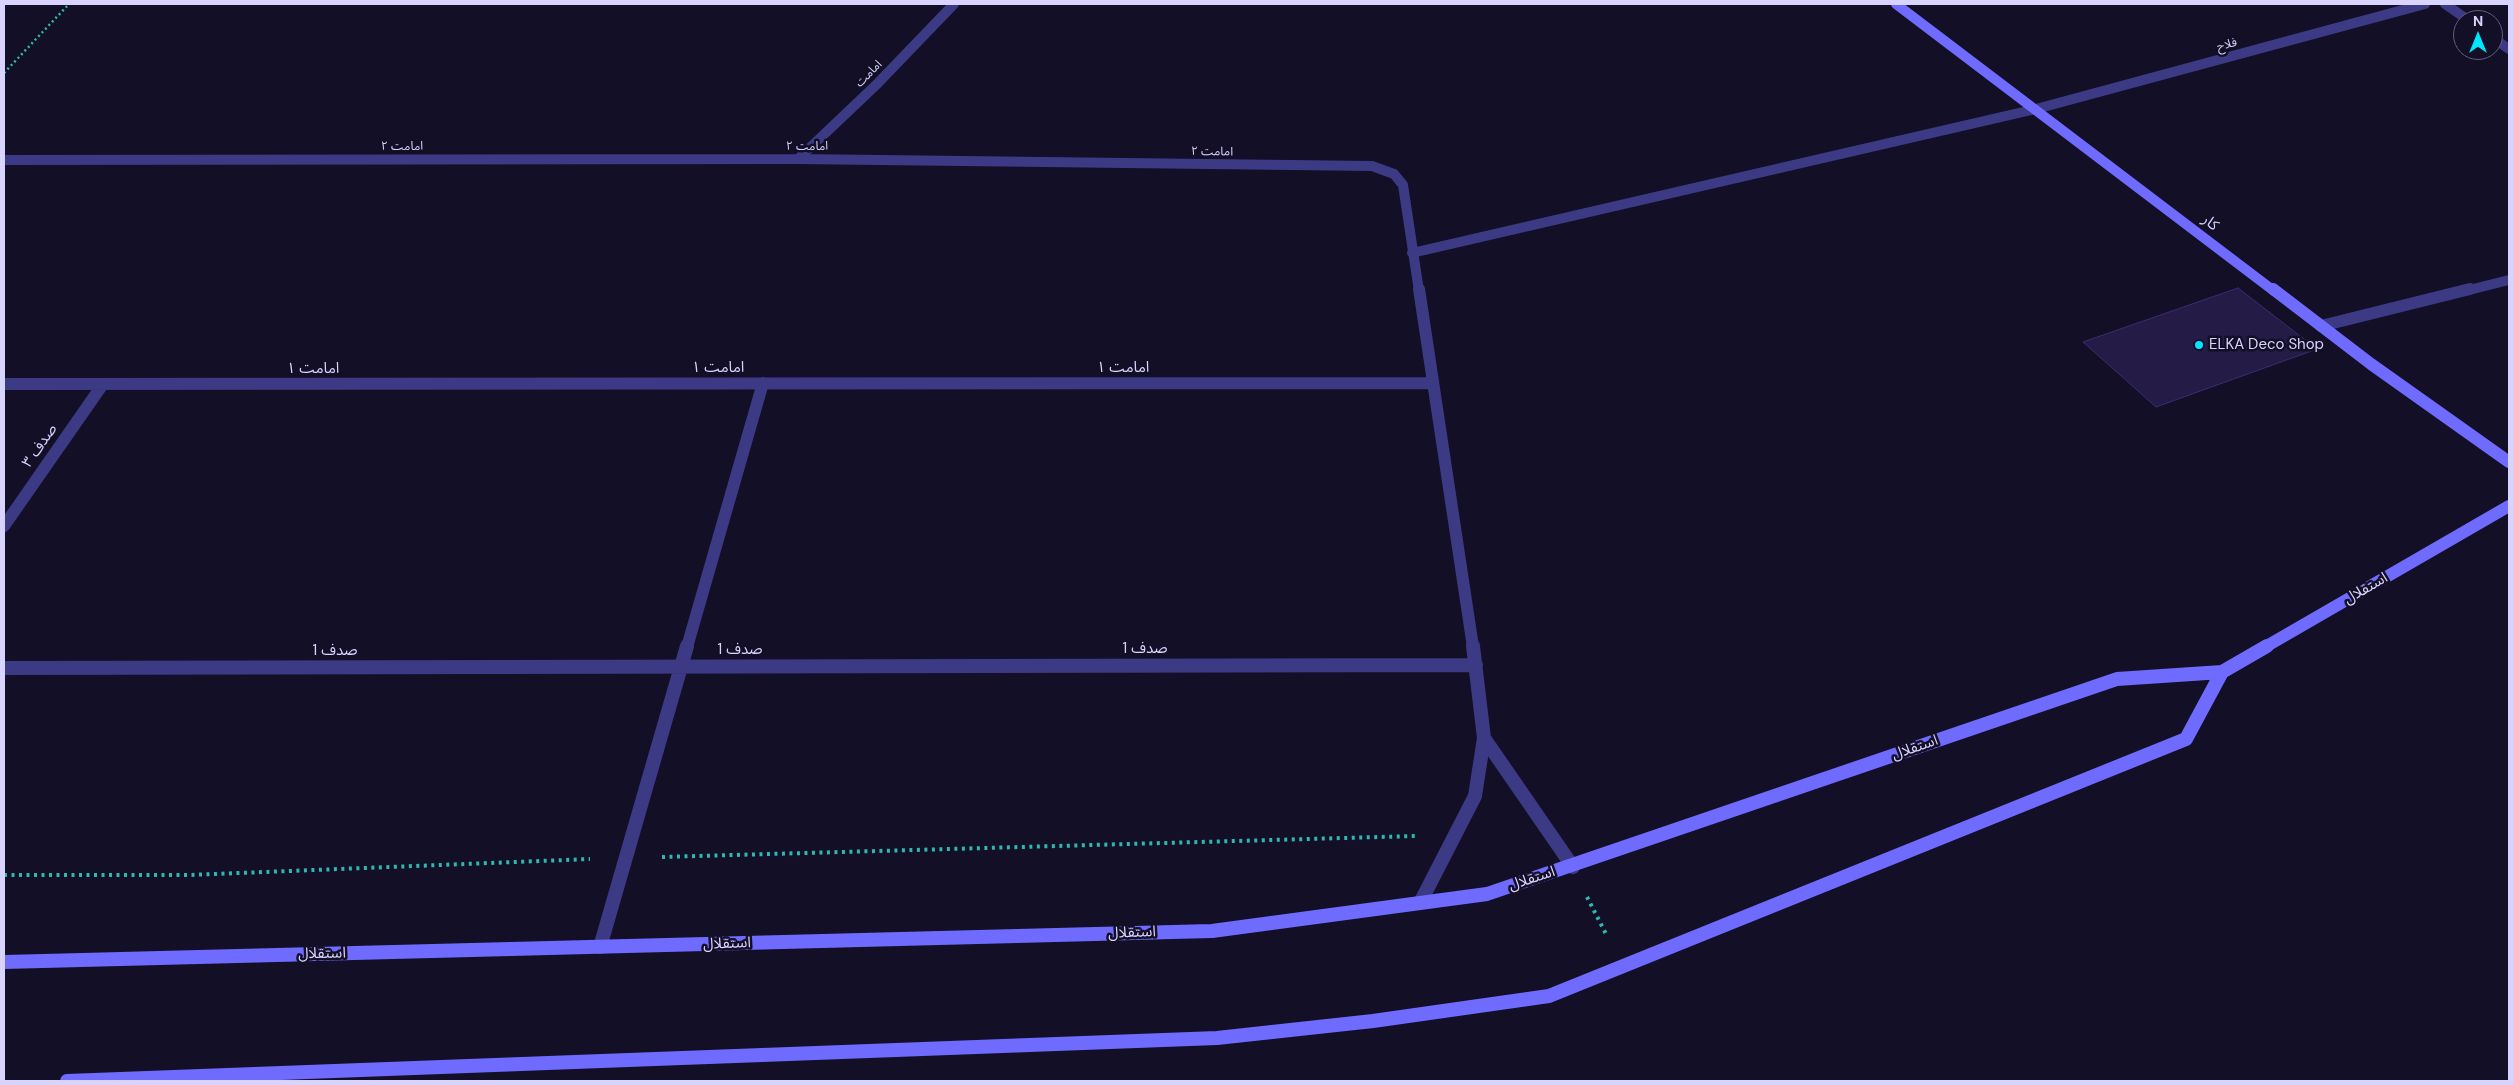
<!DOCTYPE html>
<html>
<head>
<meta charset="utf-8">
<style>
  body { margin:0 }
  #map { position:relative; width:2513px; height:1085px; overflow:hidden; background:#130f26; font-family:"DM Sans",sans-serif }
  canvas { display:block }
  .frame { position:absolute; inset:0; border:5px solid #d9d4ff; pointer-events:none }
  .north { position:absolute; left:2453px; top:10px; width:50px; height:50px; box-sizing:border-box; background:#130f26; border:1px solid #625e7d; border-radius:50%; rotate:0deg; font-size:14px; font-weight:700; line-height:20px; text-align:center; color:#d9d4ff }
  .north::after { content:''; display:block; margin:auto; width:18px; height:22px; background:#00e5ff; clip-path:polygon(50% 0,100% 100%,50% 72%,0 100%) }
</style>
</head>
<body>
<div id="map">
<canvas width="2513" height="1085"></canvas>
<div class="frame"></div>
<div class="north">N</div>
</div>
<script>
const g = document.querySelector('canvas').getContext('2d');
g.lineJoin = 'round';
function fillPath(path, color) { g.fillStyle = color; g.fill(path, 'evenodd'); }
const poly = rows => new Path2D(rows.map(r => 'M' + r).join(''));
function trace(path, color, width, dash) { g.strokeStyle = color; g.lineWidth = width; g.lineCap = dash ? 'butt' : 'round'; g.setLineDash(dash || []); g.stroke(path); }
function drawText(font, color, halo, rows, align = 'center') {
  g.font = font + ' "DM Sans","Noto Sans Arabic",sans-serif'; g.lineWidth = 5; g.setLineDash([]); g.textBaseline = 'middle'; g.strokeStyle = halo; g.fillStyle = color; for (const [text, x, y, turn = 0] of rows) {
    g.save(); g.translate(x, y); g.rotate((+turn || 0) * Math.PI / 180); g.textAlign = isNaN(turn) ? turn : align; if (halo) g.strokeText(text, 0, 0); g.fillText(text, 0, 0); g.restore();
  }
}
const building = poly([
  [2238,288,2317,349,2156,407,2083,342,2238,288]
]);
fillPath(building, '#241b47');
trace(building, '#3b2d73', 1);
trace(poly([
  [4,73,69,4]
]), '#2fb8b0', 2.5, [2, 3]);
trace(poly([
  [662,857,1415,836],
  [4,875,189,875,590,859],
  [1587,897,1607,936]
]), '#2fb8b0', 4, [3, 4.5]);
trace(poly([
  [2445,4,2468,20],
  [2493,38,2509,49],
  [798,159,878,83,954,4],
  [4,160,798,159,1372,166,1394,174,1403,185,1419,291],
  [1412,253,2036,109,2425,4],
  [2465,291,2509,280]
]), '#3d3a85', 10);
trace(poly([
  [1419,289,1473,647],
  [2321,326,2470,289],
  [4,384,1433,383],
  [4,526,103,384],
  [687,647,763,383]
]), '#3d3a85', 12);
trace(poly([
  [4,668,1476,665],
  [1484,738,1573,867],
  [1420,903,1475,796,1484,738,1473,646],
  [600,947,687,646]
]), '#3d3a85', 14);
trace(poly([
  [1896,4,2274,291]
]), '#6f6bff', 10);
trace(poly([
  [2273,289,2371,364,2509,462],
  [2265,647,2509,506]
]), '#6f6bff', 12);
trace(poly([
  [4,962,1212,931,1487,894,2117,679,2222,672,2267,646],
  [67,1081,1217,1038,1373,1021,1549,996,2186,739,2222,672]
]), '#6f6bff', 14);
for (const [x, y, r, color] of [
  [2199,345,5,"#00e5ff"]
]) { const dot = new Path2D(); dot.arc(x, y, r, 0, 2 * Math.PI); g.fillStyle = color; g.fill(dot); trace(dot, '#130f26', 2); }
drawText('12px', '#d9d4ff', '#130f26', [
  ["فلاح",2227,45,-15],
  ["امامت",869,74,-45],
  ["امامت ۲",402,147],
  ["امامت ۲",807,147],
  ["امامت ۲",1212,152,1]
]);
drawText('15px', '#d9d4ff', '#130f26', [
  ["کار",2210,223,37],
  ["امامت ۱",718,368],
  ["امامت ۱",1123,368],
  ["امامت ۱",313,369],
  ["صدف ۳",40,446,-55],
  ["استقلال",2366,589,-30],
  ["صدف 1",1145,649],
  ["صدف 1",740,650],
  ["صدف 1",335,651],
  ["استقلال",1915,748,-19],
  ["استقلال",1532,879,-18],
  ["استقلال",1132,933,-2],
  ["استقلال",727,944,-2],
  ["استقلال",322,954,-1]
]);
drawText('15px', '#d9d4ff', '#130f26', [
  ["ELKA Deco Shop",2209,345]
], 'left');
</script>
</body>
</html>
